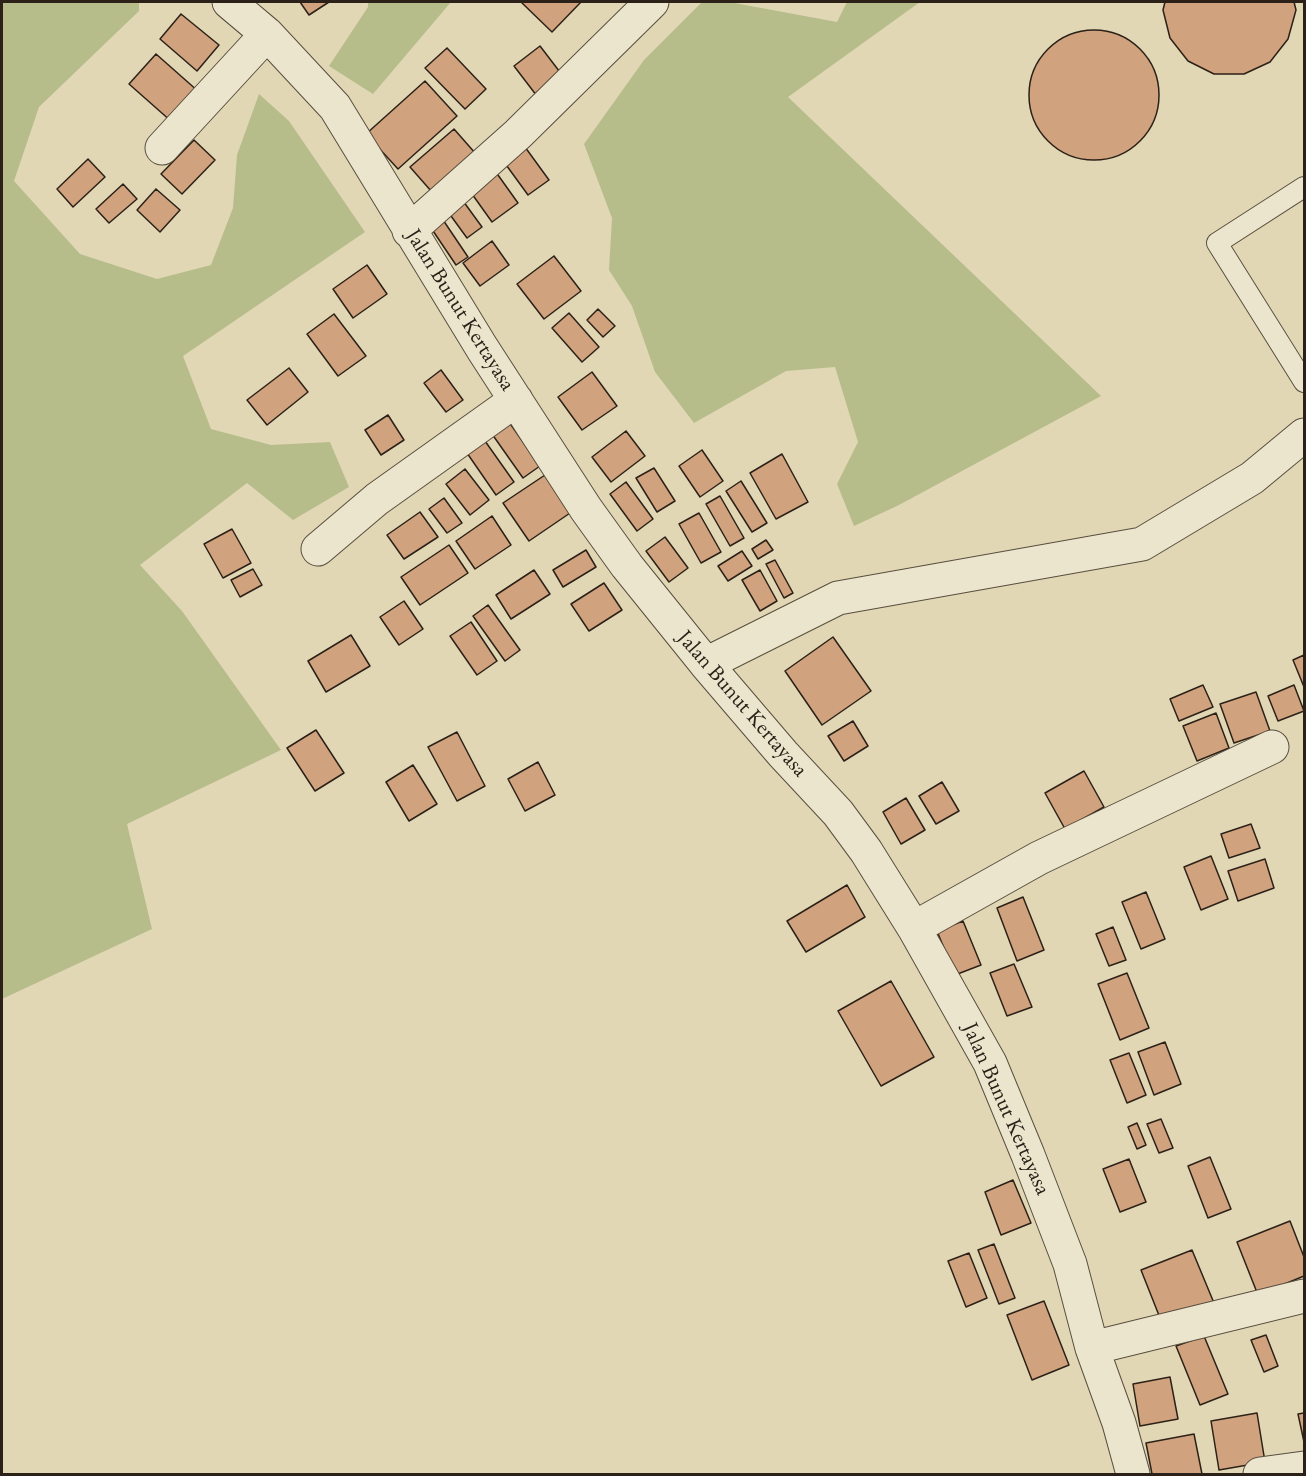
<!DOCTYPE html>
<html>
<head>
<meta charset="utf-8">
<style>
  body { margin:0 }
  #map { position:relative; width:1306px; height:1476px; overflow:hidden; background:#e1d7b4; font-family:"EB Garamond",serif }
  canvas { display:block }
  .frame { position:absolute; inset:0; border:3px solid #2c2118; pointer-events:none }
</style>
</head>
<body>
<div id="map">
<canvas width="1306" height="1476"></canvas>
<div class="frame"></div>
</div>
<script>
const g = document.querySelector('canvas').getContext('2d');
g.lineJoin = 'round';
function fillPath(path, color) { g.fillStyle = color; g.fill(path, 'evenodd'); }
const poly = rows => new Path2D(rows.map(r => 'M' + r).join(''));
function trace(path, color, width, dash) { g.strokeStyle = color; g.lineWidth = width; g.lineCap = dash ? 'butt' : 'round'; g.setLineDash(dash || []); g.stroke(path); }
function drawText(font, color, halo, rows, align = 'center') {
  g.font = font + ' "EB Garamond",serif'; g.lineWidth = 4.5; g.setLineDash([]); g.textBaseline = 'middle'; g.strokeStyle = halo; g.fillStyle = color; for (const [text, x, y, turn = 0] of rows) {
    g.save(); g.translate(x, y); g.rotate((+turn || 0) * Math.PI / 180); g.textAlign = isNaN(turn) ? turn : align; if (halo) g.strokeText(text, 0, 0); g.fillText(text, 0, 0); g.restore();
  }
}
fillPath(poly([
  [2,2,139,2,139,11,39,107,14,181,80,254,157,279,211,265,233,208,237,155,259,94,289,121,365,232,183,356,211,429,271,445,330,442,349,487,293,520,247,483,140,565,182,611,281,750,127,824,152,929,2,999],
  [368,2,451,2,373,94,329,66,368,7],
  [702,2,729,2,837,22,847,2,920,2,788,97,1101,396,899,505,854,526,837,484,858,442,835,367,786,371,694,423,655,372,632,306,609,270,612,218,584,144,644,60]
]), '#b6bd8b');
const building = poly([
  [300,2,329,2,309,15,300,2],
  [521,2,581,2,552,32,521,2],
  [1165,2,1294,2,1296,10,1288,39,1270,62,1244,74,1214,74,1188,61,1170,38,1163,10,1165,2],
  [181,14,219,45,197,71,160,39,181,14],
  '1029 95a65 65 0 1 1 130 0a65 65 0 1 1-130 0Z',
  [540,46,566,80,540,100,514,66,540,46],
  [447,48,486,89,465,109,425,68,447,48],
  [156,54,199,92,172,122,129,84,156,54],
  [425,81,457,116,398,169,366,134,425,81],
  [454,129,483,162,439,200,410,167,454,129],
  [194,140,215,160,182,194,161,174,194,140],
  [525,147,549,180,528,195,504,162,525,147],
  [88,159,105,177,73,207,57,189,88,159],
  [493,168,518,203,492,222,467,187,493,168],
  [123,184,137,199,109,223,96,209,123,184],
  [156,189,180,210,160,232,137,210,156,189],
  [458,194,482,227,467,238,443,205,458,194],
  [437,211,468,257,456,265,425,219,437,211],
  [492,241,509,265,480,286,463,263,492,241],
  [554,256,581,291,544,319,517,284,554,256],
  [367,265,387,294,353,318,333,289,367,265],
  [598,309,615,326,603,337,587,320,598,309],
  [569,313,599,347,582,362,552,328,569,313],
  [334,314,366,356,338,376,307,334,334,314],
  [289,368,308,392,267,425,247,400,289,368],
  [441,370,463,400,446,412,424,383,441,370],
  [592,372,617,406,582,430,558,397,592,372],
  [388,415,404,440,381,455,365,430,388,415],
  [509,422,540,466,523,478,492,434,509,422],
  [626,431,645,456,611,482,592,457,626,431],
  [485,441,514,482,496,495,467,453,485,441],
  [702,450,723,481,700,497,679,466,702,450],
  [782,454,808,502,776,519,750,473,782,454],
  [654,468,675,501,657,512,636,478,654,468],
  [465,469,489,500,470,515,446,484,465,469],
  [548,473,573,511,529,541,503,503,548,473],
  [741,481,767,523,752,532,726,491,741,481],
  [626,482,653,519,637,531,610,494,626,482],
  [720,496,744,538,730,546,706,504,720,496],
  [444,498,462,523,447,533,429,509,444,498],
  [420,512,438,537,404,559,387,535,420,512],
  [699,513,721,552,701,563,679,524,699,513],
  [492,516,511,545,475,569,456,541,492,516],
  [232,529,251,563,223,578,204,544,232,529],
  [665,537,688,568,669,582,646,551,665,537],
  [766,540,773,550,758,559,752,549,766,540],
  [449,545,468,573,420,605,401,577,449,545],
  [586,550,596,567,563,587,553,570,586,550],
  [742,551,752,566,728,581,718,566,742,551],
  [775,560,793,593,784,598,766,564,775,560],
  [253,569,262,585,240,597,231,580,253,569],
  [534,570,550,594,511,619,496,595,534,570],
  [760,570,777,601,760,611,742,580,760,570],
  [604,583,622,610,589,631,571,604,604,583],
  [404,601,423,629,399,645,380,617,404,601],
  [488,605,520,650,505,661,473,616,488,605],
  [471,622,497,661,477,675,450,636,471,622],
  [351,635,370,666,326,692,308,661,351,635],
  [833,637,871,691,822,725,785,671,833,637],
  [1304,655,1304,687,1293,660,1304,655],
  [1203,685,1213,707,1179,721,1170,699,1203,685],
  [1294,685,1304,711,1278,721,1268,696,1294,685],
  [1256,692,1270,731,1234,743,1220,704,1256,692],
  [1216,713,1229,748,1197,761,1183,726,1216,713],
  [853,721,868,746,844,761,828,736,853,721],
  [316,730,344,773,315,791,287,748,316,730],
  [457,732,485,786,457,801,428,747,457,732],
  [538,762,555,795,525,811,508,779,538,762],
  [413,765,437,804,409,821,386,782,413,765],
  [1084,771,1104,807,1065,829,1045,793,1084,771],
  [942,782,959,811,936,824,919,796,942,782],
  [906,798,925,830,901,844,883,812,906,798],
  [1251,824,1260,848,1229,858,1221,834,1251,824],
  [1211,856,1228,899,1201,910,1184,867,1211,856],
  [1265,859,1274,888,1238,901,1228,871,1265,859],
  [847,885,865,917,806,952,787,921,847,885],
  [1146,892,1165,939,1141,949,1122,902,1146,892],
  [1023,897,1044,950,1017,961,997,908,1023,897],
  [963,921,981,965,955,975,937,931,963,921],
  [1113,927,1126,960,1109,966,1096,934,1113,927],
  [1014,964,1032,1007,1007,1016,990,973,1014,964],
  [1127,973,1149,1028,1120,1040,1098,984,1127,973],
  [891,981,934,1057,881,1086,838,1011,891,981],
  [1165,1042,1181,1084,1154,1095,1138,1052,1165,1042],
  [1129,1053,1146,1095,1127,1103,1110,1060,1129,1053],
  [1161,1119,1173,1148,1159,1153,1147,1124,1161,1119],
  [1137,1123,1146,1145,1137,1149,1128,1127,1137,1123],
  [1210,1157,1231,1209,1208,1218,1188,1166,1210,1157],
  [1129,1159,1146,1202,1120,1212,1103,1169,1129,1159],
  [1013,1180,1031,1223,1001,1235,985,1192,1013,1180],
  [1290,1221,1304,1257,1304,1276,1258,1295,1237,1242,1290,1221],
  [994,1244,1015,1298,999,1304,978,1250,994,1244],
  [1192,1250,1214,1303,1162,1323,1141,1270,1192,1250],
  [969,1253,987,1298,966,1307,948,1261,969,1253],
  [1044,1301,1069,1365,1032,1380,1007,1315,1044,1301],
  [1266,1335,1278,1366,1264,1372,1251,1340,1266,1335],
  [1204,1336,1228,1394,1200,1405,1176,1346,1204,1336],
  [1170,1377,1178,1419,1140,1426,1133,1384,1170,1377],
  [1257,1413,1265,1462,1219,1470,1211,1421,1257,1413],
  [1304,1413,1304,1442,1298,1414,1304,1413],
  [1194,1434,1202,1474,1152,1474,1146,1443,1194,1434]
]);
fillPath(building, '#d0a37e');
trace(building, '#2c2118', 1.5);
const service = poly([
  [1304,187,1217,243,1304,382]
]);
const minor = poly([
  [229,2,267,34,335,107,482,348,586,509,627,566,706,664,783,754,838,813,866,851,914,928,990,1063,1028,1155,1070,1264,1092,1348,1119,1423,1133,1474],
  [162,148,267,34],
  [409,231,518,134,652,2],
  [318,549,377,499,516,400],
  [706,664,838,598,1142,544,1252,478,1304,435],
  [914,928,1039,858,1272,747],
  [1092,1348,1304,1296],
  [1260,1474,1304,1468]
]);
trace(service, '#594e3f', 22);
trace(minor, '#594e3f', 35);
trace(service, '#ece5ce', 20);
trace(minor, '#ece5ce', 33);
drawText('22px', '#2c2118', '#ece5ce', [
  ["Jalan Bunut Kertayasa",460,310,58],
  ["Jalan Bunut Kertayasa",742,704,49],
  ["Jalan Bunut Kertayasa",1006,1109,66]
]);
</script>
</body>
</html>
